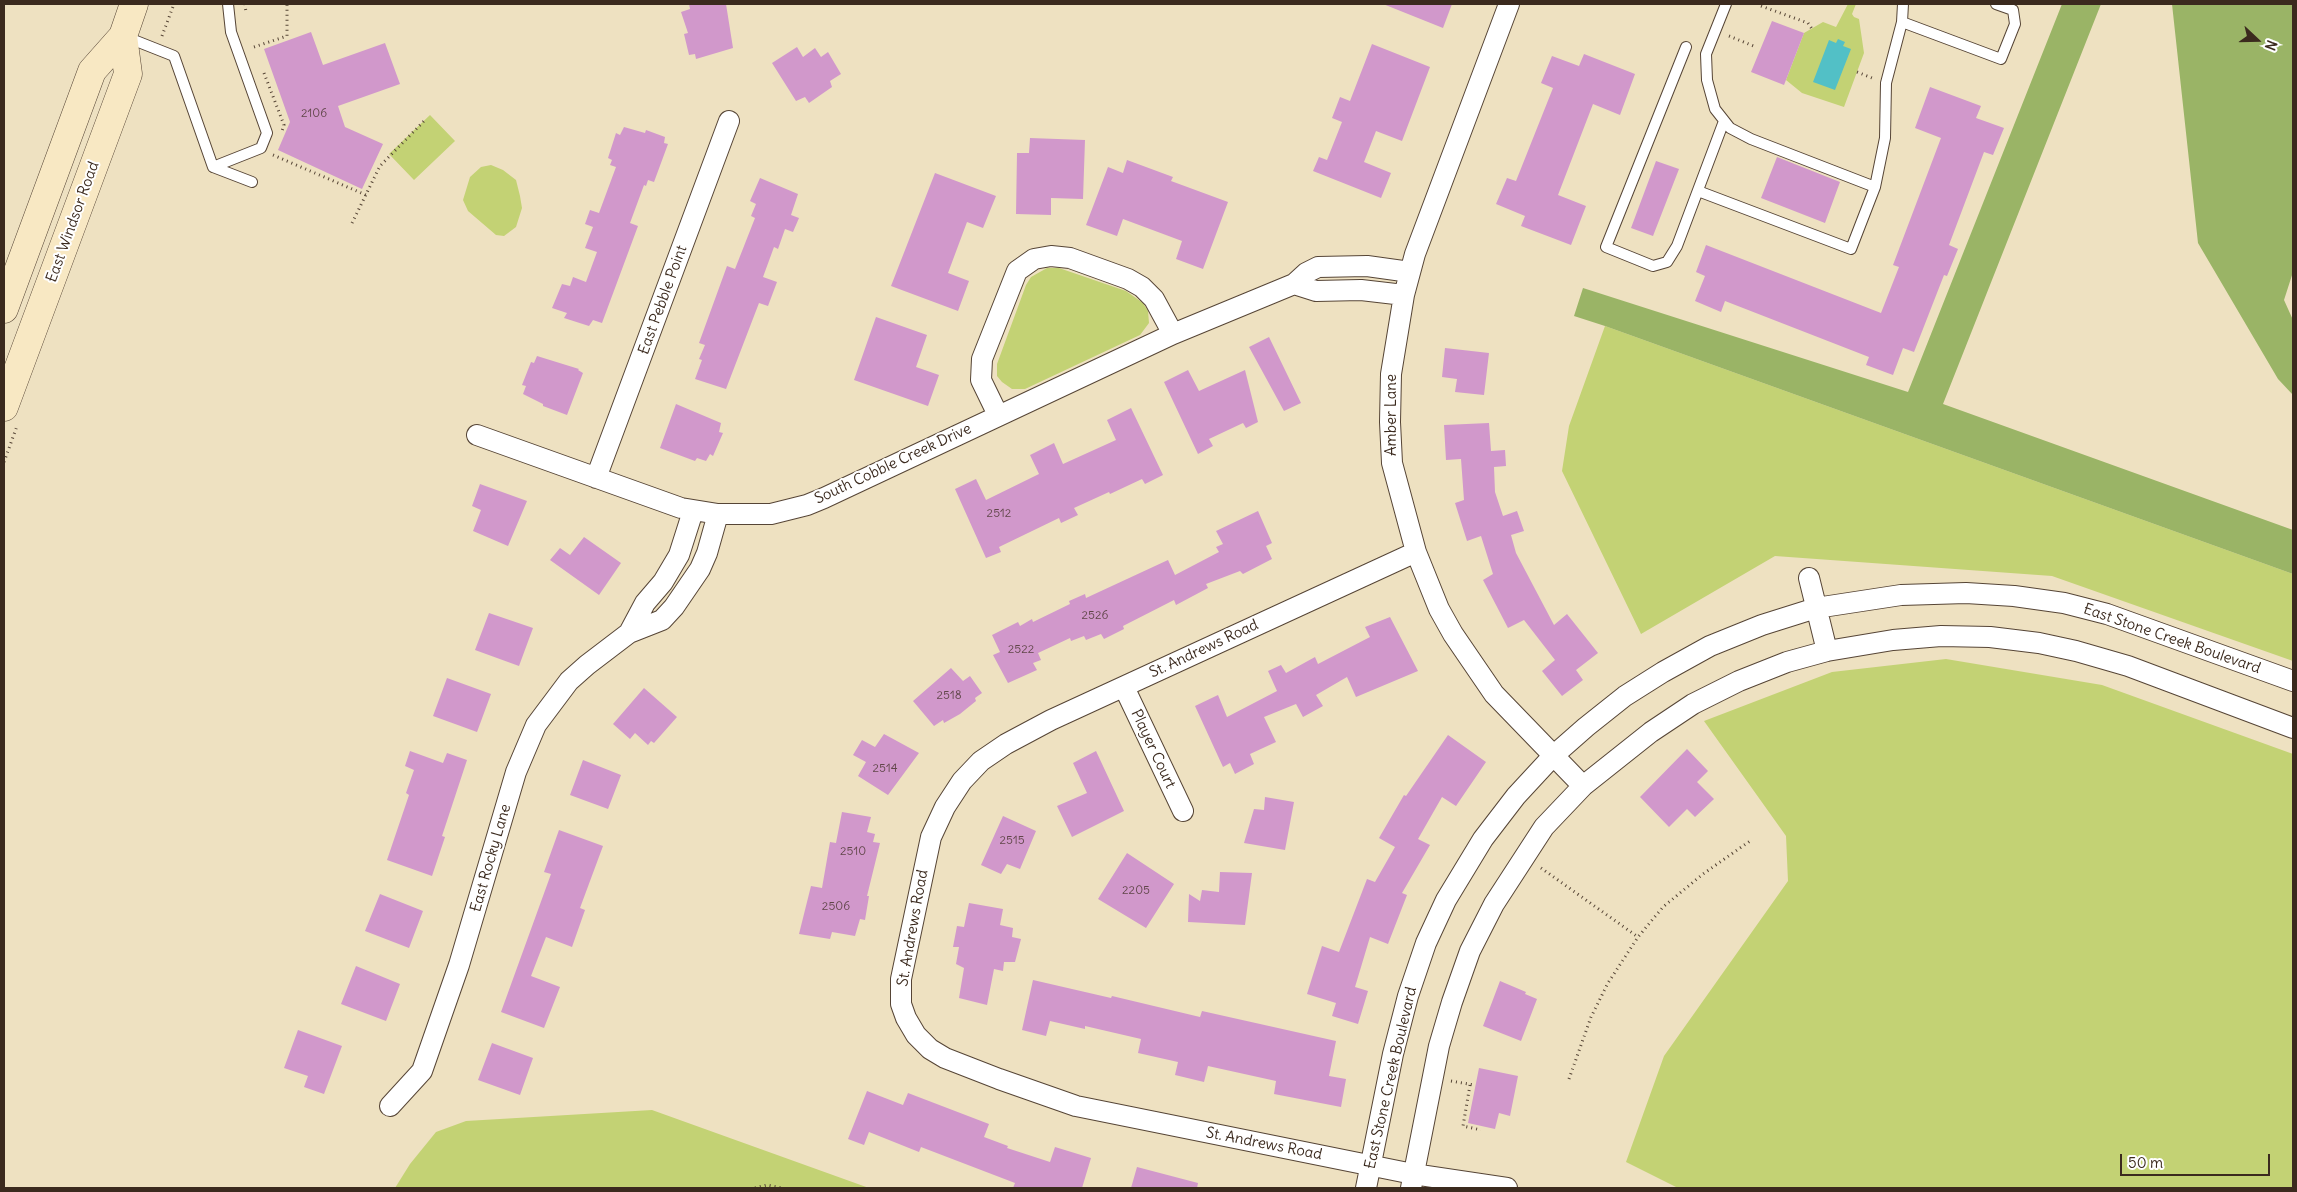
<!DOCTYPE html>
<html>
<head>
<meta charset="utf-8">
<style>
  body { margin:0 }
  #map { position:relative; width:2297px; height:1192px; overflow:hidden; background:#eee1c1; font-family:Delius,sans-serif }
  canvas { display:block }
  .frame { position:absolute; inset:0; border:5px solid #3b2a1e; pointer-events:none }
  .north { position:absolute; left:2232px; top:15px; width:50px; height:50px; -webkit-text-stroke:4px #fff; paint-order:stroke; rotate:111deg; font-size:14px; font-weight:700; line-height:20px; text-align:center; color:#3b2a1e }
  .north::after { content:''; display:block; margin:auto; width:18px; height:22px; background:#3b2a1e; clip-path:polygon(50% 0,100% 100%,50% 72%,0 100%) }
  .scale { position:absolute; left:2120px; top:1154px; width:150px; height:22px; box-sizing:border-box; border:2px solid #3b2a1e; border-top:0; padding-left:6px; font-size:15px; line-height:18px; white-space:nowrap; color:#3b2a1e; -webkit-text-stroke:4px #fff; paint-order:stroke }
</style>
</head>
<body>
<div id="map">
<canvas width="2297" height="1192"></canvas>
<div class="frame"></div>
<div class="north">N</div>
<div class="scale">50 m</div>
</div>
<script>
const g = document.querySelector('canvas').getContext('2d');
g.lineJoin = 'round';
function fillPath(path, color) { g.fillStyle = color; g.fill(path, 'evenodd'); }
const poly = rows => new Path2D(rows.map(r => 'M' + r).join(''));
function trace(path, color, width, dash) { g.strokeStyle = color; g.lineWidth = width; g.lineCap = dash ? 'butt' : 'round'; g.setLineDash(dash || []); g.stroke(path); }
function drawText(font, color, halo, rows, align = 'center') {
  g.font = font + ' Delius,sans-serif'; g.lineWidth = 4; g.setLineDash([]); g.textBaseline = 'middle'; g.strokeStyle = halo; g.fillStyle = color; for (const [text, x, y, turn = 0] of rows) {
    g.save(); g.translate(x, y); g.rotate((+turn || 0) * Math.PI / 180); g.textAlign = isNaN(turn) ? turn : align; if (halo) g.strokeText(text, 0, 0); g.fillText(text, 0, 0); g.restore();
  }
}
fillPath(poly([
  [1848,4,1856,4,1852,14,1854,17,1859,19,1864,53,1844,107,1802,93,1786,80,1804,33,1823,22,1836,27],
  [430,115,455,141,414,180,389,154],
  [491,165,503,170,516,180,520,196,522,208,516,227,504,236,496,235,468,211,463,200,470,177,481,167],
  [1047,268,1059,268,1126,291,1143,303,1148,311,1149,323,1140,335,1025,389,1012,389,1002,382,997,376,997,364,1026,285,1031,277],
  [1605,326,2293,574,2293,661,2052,576,1775,556,1641,634,1562,471,1569,426],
  [1946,659,2102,685,2293,754,2293,1188,1678,1188,1626,1162,1664,1056,1788,881,1786,836,1704,721,1832,672],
  [652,1110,869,1188,395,1188,410,1164,436,1132,466,1121]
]), '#c3d274');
fillPath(poly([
  [2062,4,2101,4,1943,404,2293,530,2293,574,1605,326,1574,316,1583,288,1908,392],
  [2172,4,2293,4,2293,272,2284,300,2293,320,2293,395,2278,379,2198,243]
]), '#9ab466');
fillPath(poly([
  [1838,39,1845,42,1843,46,1851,49,1835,90,1813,82,1829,40,1836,43]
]), '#52c0c6');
fillPath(poly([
  [689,4,726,4,733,48,696,59,695,54,689,55,684,34,688,33,681,12,690,9],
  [1383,4,1452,4,1443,28],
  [1772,21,1804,33,1784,85,1751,72],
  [311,32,323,65,385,43,400,84,338,106,345,127,383,144,362,189,278,150,290,122,264,49],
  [1372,44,1430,67,1402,141,1376,131,1364,162,1391,173,1381,198,1313,171,1319,157,1327,160,1342,122,1332,118,1340,97,1350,101],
  [797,47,803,57,815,48,821,57,828,52,841,74,830,81,832,87,809,103,805,97,796,101,772,63],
  [1584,54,1635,74,1620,115,1593,104,1558,195,1586,206,1571,245,1521,226,1525,216,1496,204,1507,178,1516,181,1553,88,1541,83,1552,56,1579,66],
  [1930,87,1981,106,1976,118,2004,128,1993,155,1984,152,1949,245,1958,249,1947,276,1944,275,1914,352,1903,348,1893,375,1866,365,1869,357,1725,301,1721,312,1695,301,1705,276,1696,272,1706,245,1881,313,1899,267,1893,265,1941,138,1915,128],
  [624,127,645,133,646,130,665,137,664,143,668,144,654,182,648,180,646,186,644,185,630,223,638,226,602,323,593,320,589,326,564,318,567,313,552,308,562,284,570,286,573,277,586,282,597,252,585,248,593,227,585,224,590,210,599,213,616,167,610,165,612,160,608,158,616,133,620,135],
  [1030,138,1085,140,1083,199,1051,198,1051,215,1016,214,1017,153,1029,153],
  [1777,157,1840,182,1825,223,1761,198],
  [1127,160,1173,177,1171,181,1228,202,1203,269,1176,259,1182,241,1123,219,1117,236,1086,225,1108,167,1123,173],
  [1656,161,1679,169,1653,236,1631,228],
  [935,173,996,196,983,228,967,222,948,273,969,281,958,311,891,286],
  [760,178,798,194,791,215,799,218,793,232,785,229,778,249,774,247,763,277,777,282,768,306,759,303,726,389,695,379,702,360,699,359,705,345,699,343,727,266,735,269,755,218,751,216,756,204,750,201],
  [876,317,927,335,916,367,939,375,928,406,854,380],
  [1269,337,1301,403,1284,411,1249,347],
  [1445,348,1489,353,1484,395,1455,392,1457,379,1442,377],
  [537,356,579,369,578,370,583,373,567,415,543,406,543,404,523,394,526,386,522,385,531,362,534,363],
  [1188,370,1199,391,1245,370,1258,422,1246,428,1243,423,1209,439,1213,446,1198,454,1164,382],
  [676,404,721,423,719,432,723,433,713,456,710,454,706,461,697,458,695,461,660,448],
  [1131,408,1163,475,1145,484,1142,479,1110,494,1109,492,1074,508,1078,515,1061,523,1059,518,999,547,1001,552,986,558,955,489,976,479,986,500,1039,474,1030,455,1054,443,1063,464,1116,440,1107,420],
  [1489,423,1491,451,1505,450,1506,466,1494,467,1495,492,1503,516,1517,511,1524,531,1511,535,1516,553,1554,625,1567,614,1598,653,1576,670,1583,680,1562,696,1542,671,1555,660,1524,620,1508,628,1483,580,1493,574,1481,536,1467,541,1455,503,1464,500,1461,459,1446,460,1444,425],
  [480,484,527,501,508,546,473,531,481,510,472,506],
  [1258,511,1272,543,1266,546,1272,559,1243,574,1240,571,1206,584,1208,588,1176,605,1174,600,1123,626,1124,629,1104,639,1101,634,1086,640,1084,636,1071,641,1070,638,1038,653,1041,660,1033,663,1037,670,1008,683,993,655,1000,652,992,635,1018,622,1020,626,1032,619,1033,622,1070,604,1069,601,1085,594,1086,598,1168,560,1175,575,1219,552,1216,547,1223,544,1216,531],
  [584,537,621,563,599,595,550,560,560,548,570,555],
  [489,613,533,628,519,666,475,650],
  [1390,617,1418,671,1356,697,1347,677,1316,695,1323,706,1303,717,1296,704,1264,717,1276,742,1250,754,1254,764,1235,774,1230,763,1223,767,1195,706,1218,695,1227,717,1277,691,1268,671,1281,665,1286,673,1315,657,1318,664,1370,637,1365,627],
  [951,668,963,681,970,676,982,693,975,698,976,701,960,714,944,723,943,720,934,726,913,701],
  [447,678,491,694,477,732,433,716],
  [644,688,677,717,654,743,651,741,648,745,635,733,630,739,613,724],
  [884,734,919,753,888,795,858,776,866,762,853,755,862,740,875,747],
  [1448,735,1486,762,1456,806,1442,797,1418,839,1430,845,1402,893,1407,895,1388,944,1370,937,1355,987,1368,991,1358,1024,1332,1016,1336,1003,1307,994,1322,946,1339,952,1367,879,1375,882,1395,847,1379,838,1404,795,1406,796],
  [1687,749,1708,771,1697,782,1714,799,1695,817,1687,809,1669,827,1640,797],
  [410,751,443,763,447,753,467,760,442,836,445,837,432,876,387,860,409,795,406,793,414,770,405,766],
  [1096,751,1124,811,1072,837,1057,806,1087,793,1073,763],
  [583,760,621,775,608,809,570,795],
  [1265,797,1294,802,1285,850,1244,843,1254,809,1264,810],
  [842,812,871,817,867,832,875,834,873,842,880,843,867,896,869,896,865,920,860,919,855,936,832,932,830,939,799,934,811,886,822,888,830,842,836,843],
  [1003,816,1036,831,1020,869,1007,864,1001,874,981,865],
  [559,830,603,846,580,908,585,910,572,947,546,937,531,976,560,987,544,1028,501,1012,551,874,544,872],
  [1127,853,1174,884,1146,928,1098,899],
  [1220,872,1252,873,1245,925,1188,922,1189,894,1200,901,1202,890,1219,892],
  [380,894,423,911,409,948,365,931],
  [969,903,1003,909,1000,925,1013,928,1012,937,1021,939,1015,962,1004,962,1003,971,994,969,987,1005,959,998,964,968,956,964,959,947,953,947,957,926,964,927],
  [356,966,400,984,386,1021,341,1004],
  [1033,980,1111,998,1112,996,1200,1017,1202,1011,1336,1041,1329,1076,1346,1079,1341,1107,1274,1094,1276,1081,1208,1066,1204,1082,1175,1075,1178,1062,1138,1053,1141,1039,1085,1026,1085,1029,1050,1021,1046,1036,1022,1030],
  [1500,981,1526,992,1525,994,1537,999,1521,1041,1483,1026],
  [298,1030,342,1046,324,1094,304,1087,308,1076,284,1068],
  [492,1043,533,1058,520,1095,478,1080],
  [1479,1068,1518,1076,1510,1116,1499,1113,1495,1129,1468,1123],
  [867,1091,903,1105,908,1093,989,1124,984,1137,1008,1146,1007,1148,1050,1162,1055,1147,1091,1158,1082,1188,1013,1188,1015,1183,921,1147,919,1152,869,1132,864,1145,848,1139],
  [1137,1167,1198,1183,1197,1188,1131,1188]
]), '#d198cb');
const lane = poly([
  [1726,4,1706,54,1707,80,1715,109,1730,128,1751,139,1875,187],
  [1902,22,2001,59,2015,24,2013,10,1996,4],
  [126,37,174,56,213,167,261,148,267,133,231,32,228,4],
  [1686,47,1606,247,1653,266,1667,262,1677,246,1724,121],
  [213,167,252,182],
  [1698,191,1851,249,1875,187,1885,138,1886,83,1902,22,1903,4]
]);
const street = poly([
  [1509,4,1415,254,1404,295,1391,374,1390,422,1392,463,1416,552,1439,609,1453,634,1494,694,1583,786],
  [1294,284,1316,291,1361,290,1404,295],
  [998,415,981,380,982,359,1017,271,1034,259,1051,256,1070,258,1128,279,1142,287,1154,299,1173,334],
  [477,435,681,508,718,514,771,514,807,505,824,498,1173,334,1294,284,1306,273,1318,267,1367,266,1410,272],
  [596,478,729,121],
  [1416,552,1051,720,1006,744,981,761,962,781,945,807,931,837,901,979,901,1004,906,1018,916,1035,930,1049,945,1058,999,1079,1076,1106,1413,1174,1507,1188],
  [1809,578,1827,651],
  [629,633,645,603,663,582,679,555,693,511],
  [1124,687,1183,811],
  [390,1106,422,1071,459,965,516,772,536,725,569,681,587,665,629,633,662,620,674,607,700,569,707,553,718,514],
  [1366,1188,1393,1054,1408,996,1426,943,1446,900,1483,839,1516,796,1553,756,1586,727,1625,696,1663,672,1710,646,1762,625,1816,608,1901,595,1966,593,2014,596,2064,603,2107,614,2293,681],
  [1411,1188,1439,1046,1452,1002,1470,951,1494,904,1544,827,1583,786,1651,732,1693,704,1739,681,1787,662,1827,651,1893,640,1941,636,1990,637,2039,643,2076,651,2128,666,2293,728]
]);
const secondary = poly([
  [4,309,92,71,123,36,134,4],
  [4,407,128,74,123,36]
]);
trace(lane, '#564536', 12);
trace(street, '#564536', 22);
trace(secondary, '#564536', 29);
trace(poly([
  [245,4,246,13],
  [1761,6,1808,23,1812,29],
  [162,36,174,4],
  [1729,36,1756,47],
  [254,47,287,36,287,4],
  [1857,72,1872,78],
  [264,73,284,125,282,131],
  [273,155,366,195],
  [352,223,380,166,424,121],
  [4,462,17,426],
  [1541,868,1638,937],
  [1569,1079,1591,1017,1608,983,1638,937,1663,907,1703,874,1750,841],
  [1451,1081,1474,1085],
  [1470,1085,1463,1126,1481,1130],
  [755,1188,767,1185,782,1188]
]), '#564536', 3, [1, 4]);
trace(lane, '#fff', 10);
trace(street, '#fff', 20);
trace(secondary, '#f8e8c3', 28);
drawText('12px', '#604649', null, [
  ["2106",314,114],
  ["2512",999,514],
  ["2526",1095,616],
  ["2522",1021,650],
  ["2518",949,696],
  ["2514",885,769],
  ["2515",1012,841],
  ["2510",853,852],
  ["2205",1136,891],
  ["2506",836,907]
]);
drawText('15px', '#3b2a1e', '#fff', [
  ["East Windsor Road",73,222,-70],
  ["East Pebble Point",663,300,-70],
  ["Amber Lane",1392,415,-90],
  ["South Cobble Creek Drive",893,464,-25],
  ["East Stone Creek Boulevard",2172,639,19],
  ["St. Andrews Road",1204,649,-25],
  ["Player Court",1153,749,65],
  ["East Rocky Lane",491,858,-74],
  ["St. Andrews Road",913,928,-80],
  ["East Stone Creek Boulevard",1391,1078,-77],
  ["St. Andrews Road",1264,1144,11]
]);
</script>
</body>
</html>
